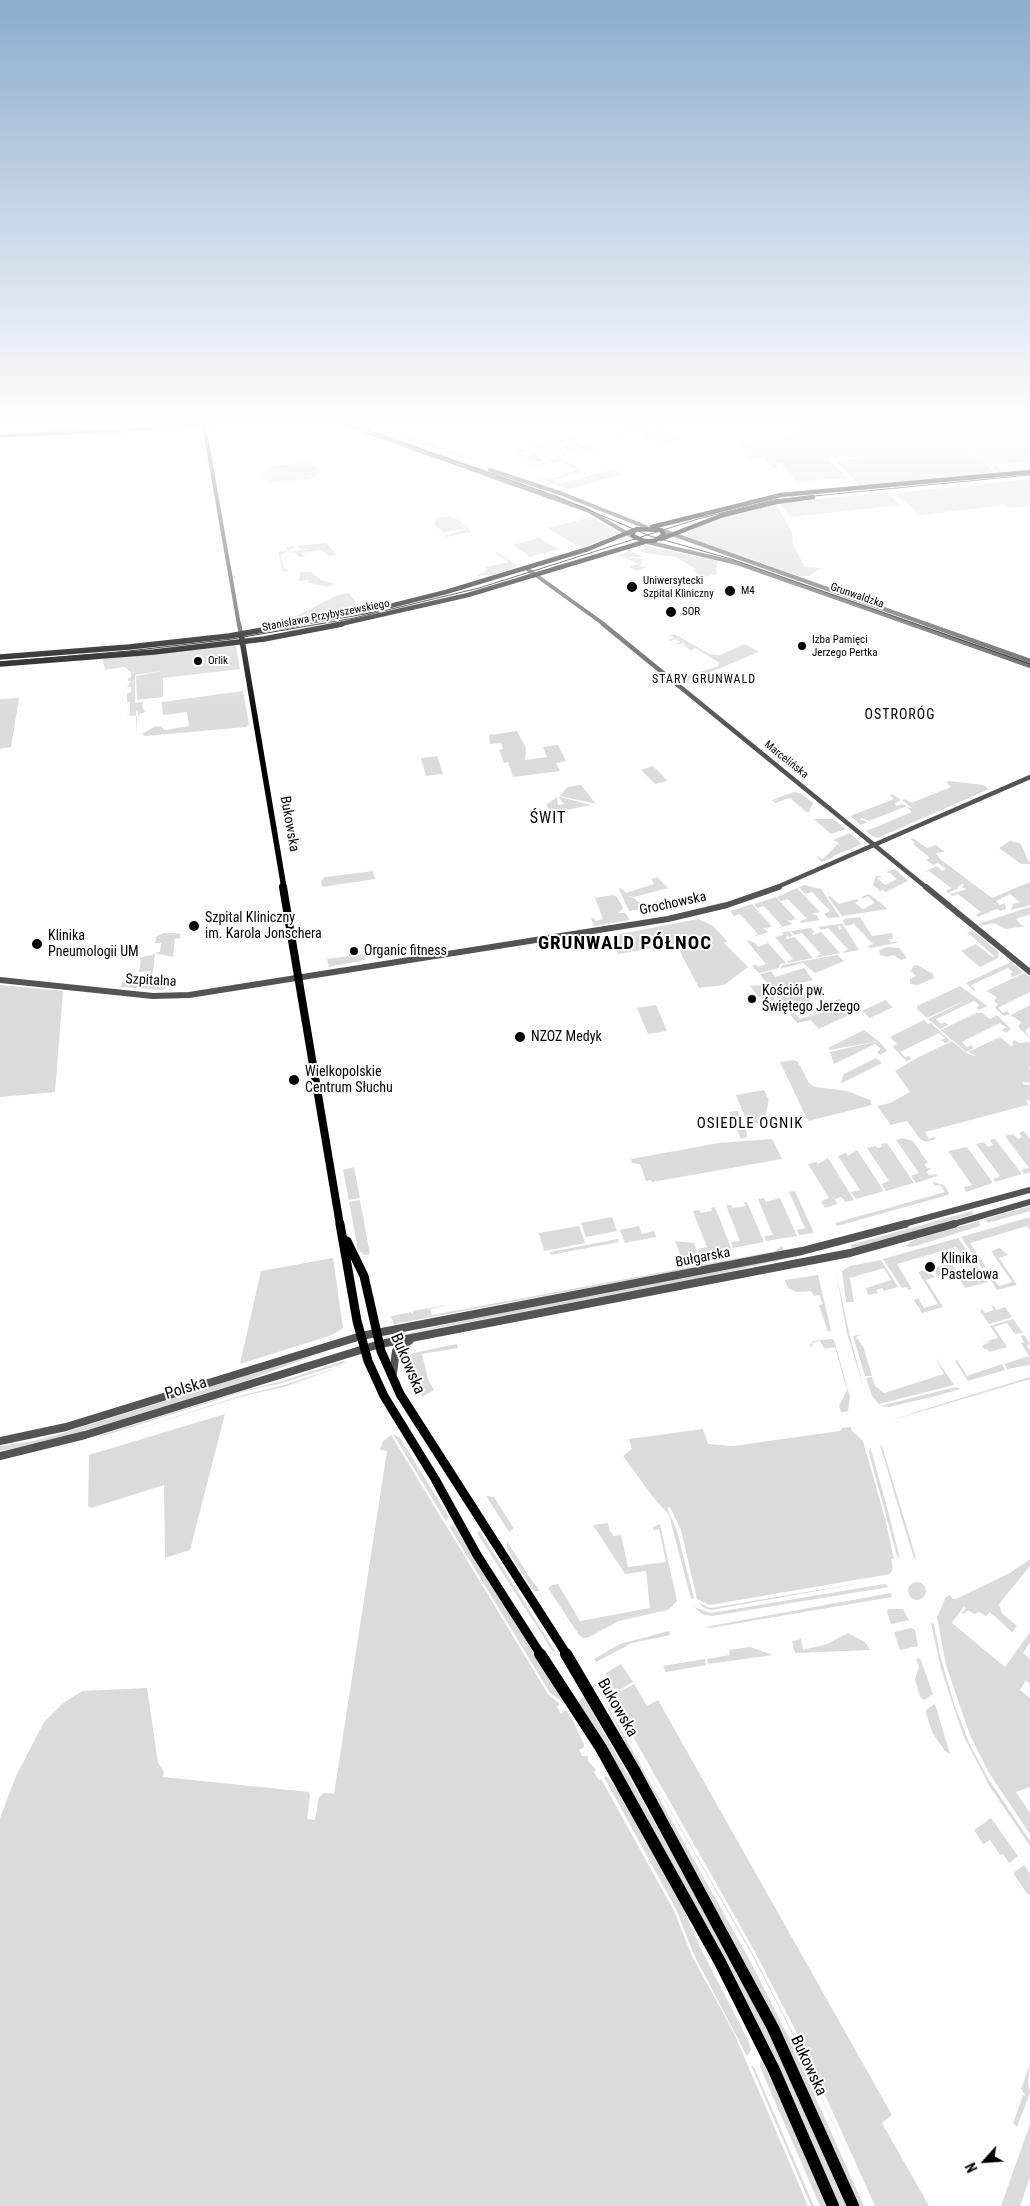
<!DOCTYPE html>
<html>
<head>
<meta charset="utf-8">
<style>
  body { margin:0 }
  #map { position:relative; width:1030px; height:2206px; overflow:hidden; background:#fff; font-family:"Roboto Condensed",sans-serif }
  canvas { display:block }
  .north { position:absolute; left:960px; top:2136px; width:50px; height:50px; -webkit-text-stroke:4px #fff; paint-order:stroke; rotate:244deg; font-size:14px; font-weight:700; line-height:20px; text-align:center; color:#000 }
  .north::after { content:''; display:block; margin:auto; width:18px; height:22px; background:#000; clip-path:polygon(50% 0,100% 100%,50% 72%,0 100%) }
</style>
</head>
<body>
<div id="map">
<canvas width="1030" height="2206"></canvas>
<div class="north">N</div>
</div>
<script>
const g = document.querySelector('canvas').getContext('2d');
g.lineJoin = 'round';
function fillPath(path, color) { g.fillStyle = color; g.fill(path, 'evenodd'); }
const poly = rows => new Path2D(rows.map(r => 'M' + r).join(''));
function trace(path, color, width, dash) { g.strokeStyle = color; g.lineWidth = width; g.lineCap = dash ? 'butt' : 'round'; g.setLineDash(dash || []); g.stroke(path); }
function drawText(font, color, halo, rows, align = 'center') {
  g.font = font + ' "Roboto Condensed",sans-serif'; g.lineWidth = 4; g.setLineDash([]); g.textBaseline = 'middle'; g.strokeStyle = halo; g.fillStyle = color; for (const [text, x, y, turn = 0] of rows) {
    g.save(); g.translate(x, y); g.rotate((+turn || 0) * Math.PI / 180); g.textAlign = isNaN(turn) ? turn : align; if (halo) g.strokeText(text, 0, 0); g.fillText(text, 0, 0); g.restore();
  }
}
fillPath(poly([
  [646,419,661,426,668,424,665,421,669,419,676,422,671,420,666,422,670,424,655,427,641,430,630,424,627,426,639,430,628,433,624,430,628,429,625,427,617,429,627,435,616,433,619,432,614,429,608,429],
  [814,419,1030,419,1030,462,996,464,1004,473,998,473,964,443,997,474,860,486,836,461,865,457,835,457,828,458,853,485,845,478,796,482,781,463,770,463,775,464,778,468,759,470,771,468,765,459,751,459,738,442,781,439],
  [664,427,667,429,665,430,669,430,673,432,672,434,680,436,678,438,686,439,668,442,661,446,657,444,659,442,650,440,652,438,648,439,644,436,647,435,639,433,653,432],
  [364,428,376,431,549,491,531,488],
  [406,435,429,442,433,441,437,444,435,445,475,459,462,458,398,436],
  [576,436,596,449,593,450,578,438,557,444,555,442,556,444,551,445,567,455,572,454,560,446,575,442,592,450,580,449,575,451,580,453,563,456,546,445,546,444],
  [540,445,544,446,587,474,583,476,585,475,582,472,553,480,553,482,564,481,552,484,544,481,548,479,540,480,537,477,553,478,577,470,564,464,562,461,516,469,551,461,542,456,538,457,543,461,537,462,528,454,540,451,552,459,557,458,542,447,520,453,535,462,533,463,515,452],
  [314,462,310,464,319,468,320,473,309,479,273,482,265,480,261,475,268,468,263,467],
  [614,469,623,474,570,489,554,485],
  [1030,479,1030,506,1009,508,1005,505,920,515,895,493],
  [886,492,901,505,790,517,780,503],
  [776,504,792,532,793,545,805,567,821,568,809,576,800,576,685,536,691,530,683,532,713,519],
  [450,516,456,520,453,516,472,531,469,529,471,532,447,537,445,536,466,529,461,523,464,529,443,532,435,525,436,518,445,517,448,520,446,517],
  [592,517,619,533,581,548,548,528],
  [539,538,558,549,530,557,513,545],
  [326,543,337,555,329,556,321,550,302,553,304,557,300,557,294,552,288,554,293,551,313,549,301,549,297,546,281,555,284,569,289,570,283,572,278,552,288,551,287,547],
  [642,545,718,561,716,569,717,574,699,578,694,570,696,569,676,557,646,553,640,550,646,548],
  [630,550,642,557,626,557,640,559,643,561,640,566,648,567,636,571,629,567,638,564,625,558,625,557,616,557],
  [497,552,518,566,493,575,476,576,488,570,486,567,509,562,495,553],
  [300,572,311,572,321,580,335,584,327,587,307,582,309,580,299,581],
  [349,593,359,606,352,612,303,621,294,617,338,595],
  [675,634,709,654,720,655,745,644,759,652,684,683,677,677,682,678,682,675,686,676,694,674,693,672,699,672,719,666,718,664,720,663,695,648,691,651,684,645,686,644,684,643,675,645,680,642,676,639,670,641,668,639,674,638,672,636,665,637],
  [232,645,236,646,240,669,163,678,163,697,137,700,136,676,161,671,135,675,135,703,143,702,142,707,145,712,140,714,137,718,136,736,136,717,138,716,138,710,136,711,136,716,126,715,130,714,130,702,127,702,127,693,131,692,131,687,127,687,131,681,128,681,128,678,131,677,131,672,124,667,103,670,105,669,102,659],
  [243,691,249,724,246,727,145,736,142,734,154,727,161,726,164,730,189,726,187,712,163,715,162,702],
  [19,698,11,747,0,749,0,699],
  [517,731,526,748,525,760,547,757,543,747,558,745,566,761,556,763,560,771,513,777,508,762,504,763,499,750,503,749,501,743,490,744,489,735],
  [437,756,443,774,426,776,421,758],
  [653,766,668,781,655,784,641,770],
  [949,781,983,785,989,789,878,838,872,836,861,827,866,831,912,812,907,807,912,808,902,800,905,799,911,803,951,787,946,782],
  [581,785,596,804,560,796,567,787],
  [794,792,802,794,813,803,809,812,806,812,790,798,775,803,772,800],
  [892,794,901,800,895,803,896,806,903,804,907,806,869,821,862,818,859,819,868,822,861,825,850,816,894,799,890,795],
  [557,797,558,805,564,804,558,797,560,797,591,805,548,814,551,812,546,805],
  [814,819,833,819,846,829,831,834],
  [850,833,862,844,833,856,834,857,822,862,816,856,823,859,839,843,833,840],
  [913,838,927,848,936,845,945,852,936,853,940,859,992,898,1030,882,1030,905,1011,910,1013,904,1020,902,1010,894,996,901,1000,905,1005,903,1006,909,1000,911,997,909,978,917,975,915,981,912,958,894,952,896,950,894,967,889,961,887,964,885,962,884,957,887,959,888,948,893,946,891,951,888,929,871,923,872,937,866,942,871,946,869,938,863,933,865,926,860,930,858,913,844,915,843,910,839],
  [1010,841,1020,843,1030,864,1021,864,999,848],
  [895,869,908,881,886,892,883,890,877,892,879,890,873,885,876,876,883,876,877,878,885,885,897,879,890,873,886,872],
  [373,871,375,879,322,887,321,881,325,877],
  [657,877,668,888,634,897,625,896,634,898,646,908,629,911,619,889,621,888,626,893,654,884,651,879],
  [804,885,821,889,840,917,828,918,824,914,830,911,812,892,805,894,799,887],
  [797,888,820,912,810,914,816,915,820,920,801,923,800,921,807,919,788,899,781,901,777,897],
  [869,894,888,909,842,916,828,897,830,896,839,904,857,899,859,900,855,903,863,909,875,903,868,896,863,899,861,897],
  [613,895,617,897,623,908,618,913,625,913,630,920,594,926,591,918,594,918,596,921,603,919,595,898],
  [776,897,796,919,787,921,793,924,776,929,782,926,764,906,757,908,754,904],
  [752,904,772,927,762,928,769,932,753,937,758,934,740,914,734,916,730,911],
  [1030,907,1030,914,1016,919,1021,925,1030,924,1020,925,1026,926,1006,929,994,923,981,926,978,924],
  [860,917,872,936,892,933,893,938,888,939,890,942,900,942,871,948,867,946,873,944,854,924,846,926,843,922,844,919],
  [698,919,713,926,727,941,724,943,748,967,724,985,699,988,676,944,618,954,617,951,619,948,613,937,615,935],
  [842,923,859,950,842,953,848,949,828,928,821,930,818,927,838,924,839,930,842,929,838,924],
  [811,928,814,932,812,933,813,935,821,932,840,953,815,958,821,954,802,933,794,935,791,931],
  [789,931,793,936,789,937,787,935,786,939,795,937,813,958,788,963,787,961,793,959,775,937,783,935,782,932],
  [973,931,999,952,998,958,980,967,961,951,976,944,992,957,994,956,967,932],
  [175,933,180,934,180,938,175,939,173,957,154,953,160,952,161,943,155,943,156,937,163,933],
  [746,940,754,942,758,947,768,943,786,963,780,964,779,968,759,973,752,966,756,964,758,967,766,964],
  [887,947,899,948,907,958,901,960,893,955,887,957,880,955,879,950],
  [155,954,153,972,150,975,150,971,139,972,141,960,139,958],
  [364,954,365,960,329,967,327,959],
  [837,955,844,961,815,973,803,963,780,969,782,965],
  [1011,962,1023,972,1013,977,1010,974,1013,972,1008,968,971,985,976,990,974,991,966,983],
  [917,965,933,974,934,978,918,985,910,984,910,979,916,976,911,971,913,966],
  [804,968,813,980,783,988,787,992,800,988,813,1005,789,1013,760,974,771,971,775,977],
  [1024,973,1030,977,1030,992,998,1008,1003,1013,1007,1011,1010,1014,1004,1016,995,1008,998,1004,994,1001,997,997,986,991],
  [172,978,172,981,167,981,166,988,163,990,121,987,122,982],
  [0,985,63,991,55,1092,0,1097],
  [766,985,775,997,771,1004,758,996,750,986,745,986],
  [960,986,974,996,927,1018,917,1009,917,1006],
  [974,996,987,1006,979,1010,976,1008,980,1005,974,1001,936,1019,941,1024,945,1022,948,1025,940,1029,928,1019],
  [840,999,842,1001,838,1003,844,1009,853,1006,860,1013,855,1012,819,1029,811,1020,797,1023,790,1014,795,1013,800,1019,827,1011,823,1004],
  [885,1000,893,1007,870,1018,862,1011],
  [656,1005,667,1031,648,1034,637,1008],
  [1030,1005,1030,1028,1025,1030,1030,1038,1020,1029,1018,1025,1022,1023,1014,1017,1009,1016],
  [976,1013,982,1013,990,1019,997,1015,1011,1029,1006,1033,1002,1030,1006,1027,1000,1023,962,1042,967,1047,971,1045,974,1048,966,1052,941,1030],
  [924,1020,928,1024,931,1023,950,1041,945,1043,941,1040,945,1038,939,1033,900,1052,905,1057,909,1056,912,1059,906,1061,893,1047,897,1044,890,1037],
  [864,1030,878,1041,830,1050,828,1048],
  [1000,1037,1011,1046,1014,1044,1012,1042,1015,1040,1018,1043,1030,1042,1030,1066,1028,1067,1030,1069,1030,1081,1029,1083,1022,1082,1024,1085,1030,1085,1030,1100,1026,1100,1030,1109,1027,1105,925,1132,929,1139,935,1137,936,1139,926,1142,920,1139,907,1121,891,1125,877,1106,890,1103,910,1092,895,1071,917,1058,952,1041,966,1053,978,1057,968,1052],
  [879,1041,887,1051,880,1055,877,1052,881,1049,875,1044,834,1064,830,1052],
  [876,1058,882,1063,842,1083,841,1082,844,1074],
  [794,1060,798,1062,809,1083,815,1087,847,1091,870,1100,872,1105,808,1121,780,1062],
  [764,1090,769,1100,764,1122,748,1124,736,1095],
  [738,1111,747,1133,747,1137,741,1139,729,1112],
  [1024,1131,1030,1139,1030,1172,1024,1174,1021,1170,1029,1168,1005,1136,1013,1134,1018,1139,1022,1137,1019,1133],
  [902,1138,913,1141,928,1163,924,1164,927,1168,932,1168,926,1172,929,1175,936,1174,937,1176,916,1183,911,1176,919,1173,896,1140],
  [772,1139,782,1159,652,1182,651,1180,646,1181,640,1164,632,1163,631,1159,719,1143],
  [995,1139,1022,1174,995,1182,993,1179,1000,1176,976,1144,984,1142,988,1147,993,1145,990,1140],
  [887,1143,914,1183,886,1191,881,1184,889,1181,867,1148,876,1146,878,1148,882,1147,881,1144],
  [967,1147,993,1183,966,1192,964,1187,972,1185,948,1151],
  [857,1150,884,1191,856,1199,851,1192,860,1190,838,1156,846,1153,848,1156],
  [828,1158,854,1200,846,1202,841,1197,835,1199,837,1204,825,1208,821,1201,829,1198,808,1164,816,1162,818,1164],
  [354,1167,360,1198,349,1200,343,1170],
  [932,1182,944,1185,949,1193,948,1195,837,1226,835,1223,945,1192,940,1185,935,1186],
  [795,1191,799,1200,814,1233,799,1235,797,1230,805,1228,789,1192],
  [764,1198,766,1202,780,1198,797,1236,766,1241,764,1236,773,1235,758,1199],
  [360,1200,370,1254,365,1255,358,1250,349,1202],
  [744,1202,747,1202,764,1242,733,1248,731,1242,740,1241,726,1205,731,1205,733,1208,745,1206],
  [1030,1206,1030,1211,988,1223,985,1219],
  [715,1207,731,1248,699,1254,698,1249,707,1247,693,1211,699,1210,701,1213,712,1211,711,1208],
  [972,1211,974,1214,863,1246,852,1248,850,1245],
  [612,1217,617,1231,586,1237,581,1223],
  [1030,1217,1030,1230,1027,1226,970,1243,986,1267,982,1268,961,1237],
  [979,1221,980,1226,912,1247,905,1246,916,1239],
  [579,1226,585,1243,544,1251,539,1233],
  [639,1226,642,1234,654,1231,656,1237,625,1243,620,1230],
  [958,1238,974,1261,971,1262,967,1257,964,1258,956,1247,897,1264,912,1289,909,1290,906,1287,902,1288,883,1259],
  [618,1239,619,1242,550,1255,550,1252],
  [675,1241,694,1243,698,1254,681,1257],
  [781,1246,785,1251,394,1324,391,1316,411,1312,413,1314,413,1311,452,1304,430,1309,432,1315,776,1251],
  [1000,1248,1008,1255,999,1258,1017,1285,997,1290,988,1276,991,1275,999,1286,1012,1282,991,1251],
  [802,1255,707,1277,395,1336,496,1313],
  [333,1258,343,1328,332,1335,240,1364,261,1271],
  [881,1260,898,1287,884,1291,882,1288,876,1290,878,1293,868,1295,866,1288,891,1280,884,1268,850,1278,854,1302,846,1302,842,1271,850,1266],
  [951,1263,963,1280,976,1277,969,1266,975,1263,988,1282,965,1288,954,1271,937,1276,934,1268],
  [927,1270,935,1277,926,1280,943,1307,922,1313,914,1300,918,1298,924,1308,938,1304,918,1272],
  [836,1272,849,1332,864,1389,847,1333],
  [818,1275,831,1330,828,1332,819,1305,823,1304,819,1295,814,1296,811,1291,797,1292,788,1288,785,1280],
  [993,1305,996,1310,1005,1307,1012,1317,989,1324,980,1311,982,1309,985,1313,994,1310,991,1306],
  [1013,1319,1023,1333,1015,1334,1007,1323,994,1327,1007,1347,989,1352,987,1349,984,1349,982,1346,991,1341,980,1343,998,1338,990,1326],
  [862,1334,856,1337,863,1346,872,1376,865,1376,853,1336],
  [1024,1335,1030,1344,1027,1346,1030,1351,1030,1365,1007,1369,1004,1364,1029,1356,1021,1343,1024,1342,1021,1336],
  [831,1339,834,1340,850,1397,848,1411,844,1412,841,1412,839,1406,847,1390,835,1347,825,1349,820,1341,812,1343,813,1346,809,1346,813,1341],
  [457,1344,458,1348,422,1354,428,1379,434,1390,422,1397,406,1367,407,1357,414,1353],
  [340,1346,245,1381,104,1425,49,1441,0,1451,0,1446,33,1441,63,1433],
  [935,1357,954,1385,879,1404,872,1396,866,1378,872,1377,875,1386,884,1393,944,1374],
  [957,1360,967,1376,1002,1364,1005,1370,968,1381,955,1361],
  [344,1361,345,1363,282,1383,242,1392,97,1438,104,1434,242,1391,282,1381],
  [346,1365,284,1387,243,1396,94,1443,243,1395,284,1385],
  [1030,1377,1030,1379,886,1422,935,1406],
  [956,1387,960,1389,936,1396,889,1407,880,1406],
  [225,1414,190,1550,165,1558,164,1485,91,1508,88,1506,89,1455],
  [851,1427,852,1431,863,1441,885,1518,894,1559,891,1559,893,1568,890,1574,710,1605,697,1599,681,1530,670,1507,667,1508,677,1531,694,1598,691,1599,669,1515,653,1497,623,1456,632,1449,629,1439,703,1429,708,1444,733,1446,840,1431,842,1428],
  [393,1434,400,1438,449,1517,446,1521],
  [391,1435,548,1694,560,1704,557,1707,561,1714,566,1710,571,1717,584,1744,584,1747,579,1750,582,1756,588,1756,588,1761,596,1770,594,1772,599,1780,601,1779,674,1911,692,1956,734,2033,808,2206,0,2206,0,1818,16,1776,44,1722,62,1704,82,1691,147,1688,158,1763,164,1771,163,1777,309,1792,310,1796,307,1819,315,1820,319,1797,324,1793,334,1794,387,1451,380,1450,383,1441],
  [880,1445,882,1446,916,1558,914,1558,907,1536],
  [870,1446,888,1511,900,1559,897,1556,869,1453],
  [486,1496,494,1497,513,1527,513,1529,509,1532],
  [608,1523,610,1532,612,1532,613,1536,621,1535,628,1567,666,1562,659,1529,653,1530,653,1527,660,1524,677,1601,668,1610,619,1621,587,1638,583,1638,579,1635,548,1588,552,1585,558,1584,580,1621,650,1608,646,1571,625,1574,593,1525],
  [449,1526,454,1526,564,1701,563,1702,550,1693],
  [480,1531,555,1651,553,1652,477,1533],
  [507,1541,530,1578,540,1591,534,1591,530,1586,507,1549],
  [1030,1559,1030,1566,999,1604,1002,1613,1017,1626,1012,1632,990,1612,986,1616,979,1612,974,1614,968,1610,964,1614,961,1613,966,1608,964,1606,952,1623,1005,1667,1030,1632,1030,1642,1023,1653,1030,1659,1030,1684,1026,1680,1020,1690,1030,1698,1030,1787,1016,1792,1030,1813,1030,1834,989,1773,970,1735,946,1665,937,1617,946,1597,950,1595,953,1599,956,1599,1010,1573],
  [884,1579,711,1610,704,1608,699,1603,711,1608],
  '908 1591a9 9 0 1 1 18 0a9 9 0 1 1-18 0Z',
  [885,1584,889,1587,712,1616,702,1614,694,1607,711,1613],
  [891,1593,892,1597,710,1628,705,1627],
  [888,1609,903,1609,909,1620,891,1624,887,1612],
  [931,1623,934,1624,940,1655,954,1704,970,1745,989,1780,1030,1841,1030,1846,990,1787,963,1735,941,1669],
  [911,1628,915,1630,918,1646,900,1650,894,1632],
  [669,1631,670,1635,632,1643,596,1662,594,1659,620,1644],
  [848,1633,865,1642,870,1650,795,1653,792,1641,801,1639,803,1650,827,1644],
  [750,1647,773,1655,708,1664,707,1659,730,1655,729,1650],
  [920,1658,933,1694,924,1700,920,1697,915,1679,919,1666,916,1659],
  [705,1659,706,1665,666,1672,663,1666],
  [621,1664,633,1682,621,1689,606,1688,606,1673],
  [634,1684,647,1706,658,1700,892,2115,882,2123,929,2206,875,2206,798,2035,754,1950,606,1689,621,1691],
  [597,1687,747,1955,790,2040,864,2206,859,2206,786,2043,743,1959,661,1813],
  [604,1694,752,1952,795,2037,870,2206,794,2037,751,1953],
  [584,1697,727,1951,772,2039,846,2206,839,2206,793,2098,722,1954,577,1703],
  [935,1704,950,1754,945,1751,932,1732,926,1713,926,1710],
  [606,1776,618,1790,679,1898,699,1945,749,2042,751,2050,747,2056,694,1955,676,1909,604,1777],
  [991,1818,1018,1856,1009,1863,1003,1854,1000,1855,990,1840,983,1844,974,1830],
  [1024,1865,1030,1874,1030,1895,1028,1895,1013,1873],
  [761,2057,783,2105,826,2206,820,2206,760,2067],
  [1030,2064,1028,2084,1030,2092,1017,2127,1013,2123,1023,2095,1026,2096,1021,2089],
  [751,2065,754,2067,814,2206,811,2206],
  [1030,2124,1030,2177,1020,2206,1001,2206]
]), '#dbdbdb');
trace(poly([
  [203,419,239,625],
  [331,419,587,510,635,538],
  [348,420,370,427],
  [117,430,124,426,123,419],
  [115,431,273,419],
  [0,436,119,430],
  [490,470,560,493,646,527],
  [661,530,929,625],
  [647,542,737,563,914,625],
  [526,568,605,625]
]), '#545454', 4);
trace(poly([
  [239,624,241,634],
  [603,624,927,888],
  [911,624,1030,666],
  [926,624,1030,661],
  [775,888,1030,777]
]), '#545454', 4.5);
trace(poly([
  [926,887,1030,972],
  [0,980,153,996,189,995,668,919,727,905,779,887],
  [900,1225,1030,1190],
  [950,1225,1030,1202]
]), '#545454', 6);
trace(poly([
  [393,1373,396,1351,410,1340],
  [0,1441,66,1427,361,1336,802,1251,905,1224],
  [0,1456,85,1435,380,1344,850,1253,954,1224]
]), '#545454', 8);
trace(poly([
  [652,527,781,495,1030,472],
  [637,529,661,530,664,535,654,541,644,541,633,536,633,532,637,529],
  [661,539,723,515,776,502,813,497],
  [290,625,366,612,446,592,588,549,637,529],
  [336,625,468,595,644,542]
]), '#000', 4.5);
trace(poly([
  [241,634,284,888],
  [0,657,129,647,229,636,297,624],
  [0,664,154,652,264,639,342,624]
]), '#000', 5.5);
trace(poly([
  [283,887,340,1225]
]), '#000', 8);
trace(poly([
  [340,1224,357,1321,368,1361,384,1396,435,1479,477,1555,541,1655],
  [347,1241,364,1276,381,1351,400,1394,567,1655]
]), '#000', 9);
trace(poly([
  [540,1654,601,1748,720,1962,774,2070,833,2206],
  [566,1654,634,1770,773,2028,853,2206]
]), '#000', 12);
trace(poly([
  [336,419,558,497,650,536,731,559,1030,664],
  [0,436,119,431,129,426,128,419],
  [0,662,129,651,232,639,354,618,479,588,698,519,773,500,1030,475]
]), '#000', 1);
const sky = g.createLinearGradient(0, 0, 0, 728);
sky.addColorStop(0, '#8cadcc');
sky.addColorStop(0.58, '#fff');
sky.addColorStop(1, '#ffffff00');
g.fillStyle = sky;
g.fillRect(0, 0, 1030, 728);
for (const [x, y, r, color] of [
  [632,587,6,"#000"],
  [730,591,6,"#000"],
  [671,612,6,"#000"],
  [802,646,5,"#000"],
  [198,661,5,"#000"],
  [194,926,6,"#000"],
  [37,944,6,"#000"],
  [354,951,5,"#000"],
  [752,999,5,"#000"],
  [520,1037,6,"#000"],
  [294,1080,6,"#000"],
  [930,1267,6,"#000"]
]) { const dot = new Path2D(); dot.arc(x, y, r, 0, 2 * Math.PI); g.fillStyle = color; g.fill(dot); trace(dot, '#fff', 2); }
drawText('11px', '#000', '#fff', [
  ["Uniwersytecki",643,581],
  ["Szpital Kliniczny",643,594],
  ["M4",741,591],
  ["SOR",682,612],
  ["Izba Pamięci",812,640],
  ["Jerzego Pertka",812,653],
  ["Orlik",208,661]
], 'left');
drawText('11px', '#000', '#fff', [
  ["Grunwaldzka",857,596,19],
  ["Stanisława Przybyszewskiego",326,616,-11],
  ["Marcelińska",786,760,39]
]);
g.letterSpacing = '1px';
drawText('12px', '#000', '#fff', [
  ["STARY GRUNWALD",704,680]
]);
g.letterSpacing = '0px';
g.letterSpacing = '1px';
drawText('14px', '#000', '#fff', [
  ["OSTRORÓG",900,715]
]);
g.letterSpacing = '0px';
drawText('14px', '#000', '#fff', [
  ["Bukowska",289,824,80],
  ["Grochowska",673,904,-12],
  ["Szpitalna",151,981,3],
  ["Bułgarska",703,1258,-11]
]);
drawText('14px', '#000', '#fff', [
  ["Szpital Kliniczny",205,918],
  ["im. Karola Jonschera",205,934],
  ["Klinika",48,936],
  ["Pneumologii UM",48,952],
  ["Organic fitness",364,951],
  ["Kościół pw.",762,991],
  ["Świętego Jerzego",762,1007],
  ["NZOZ Medyk",531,1037],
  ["Wielkopolskie",305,1072],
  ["Centrum Słuchu",305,1088],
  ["Klinika",941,1259],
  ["Pastelowa",941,1275]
], 'left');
g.letterSpacing = '1px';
drawText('15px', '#000', '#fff', [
  ["OSIEDLE OGNIK",750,1124]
]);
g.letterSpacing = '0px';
g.letterSpacing = '1px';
drawText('16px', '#000', '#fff', [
  ["ŚWIT",548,819]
]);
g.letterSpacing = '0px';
drawText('16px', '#000', '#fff', [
  ["Bukowska",407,1364,67],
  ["Polska",186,1389,-17],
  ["Bukowska",617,1708,60],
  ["Bukowska",808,2066,65]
]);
g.letterSpacing = '1px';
drawText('bold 19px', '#000', '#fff', [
  ["GRUNWALD PÓŁNOC",625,944]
]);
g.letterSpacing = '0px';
</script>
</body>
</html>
